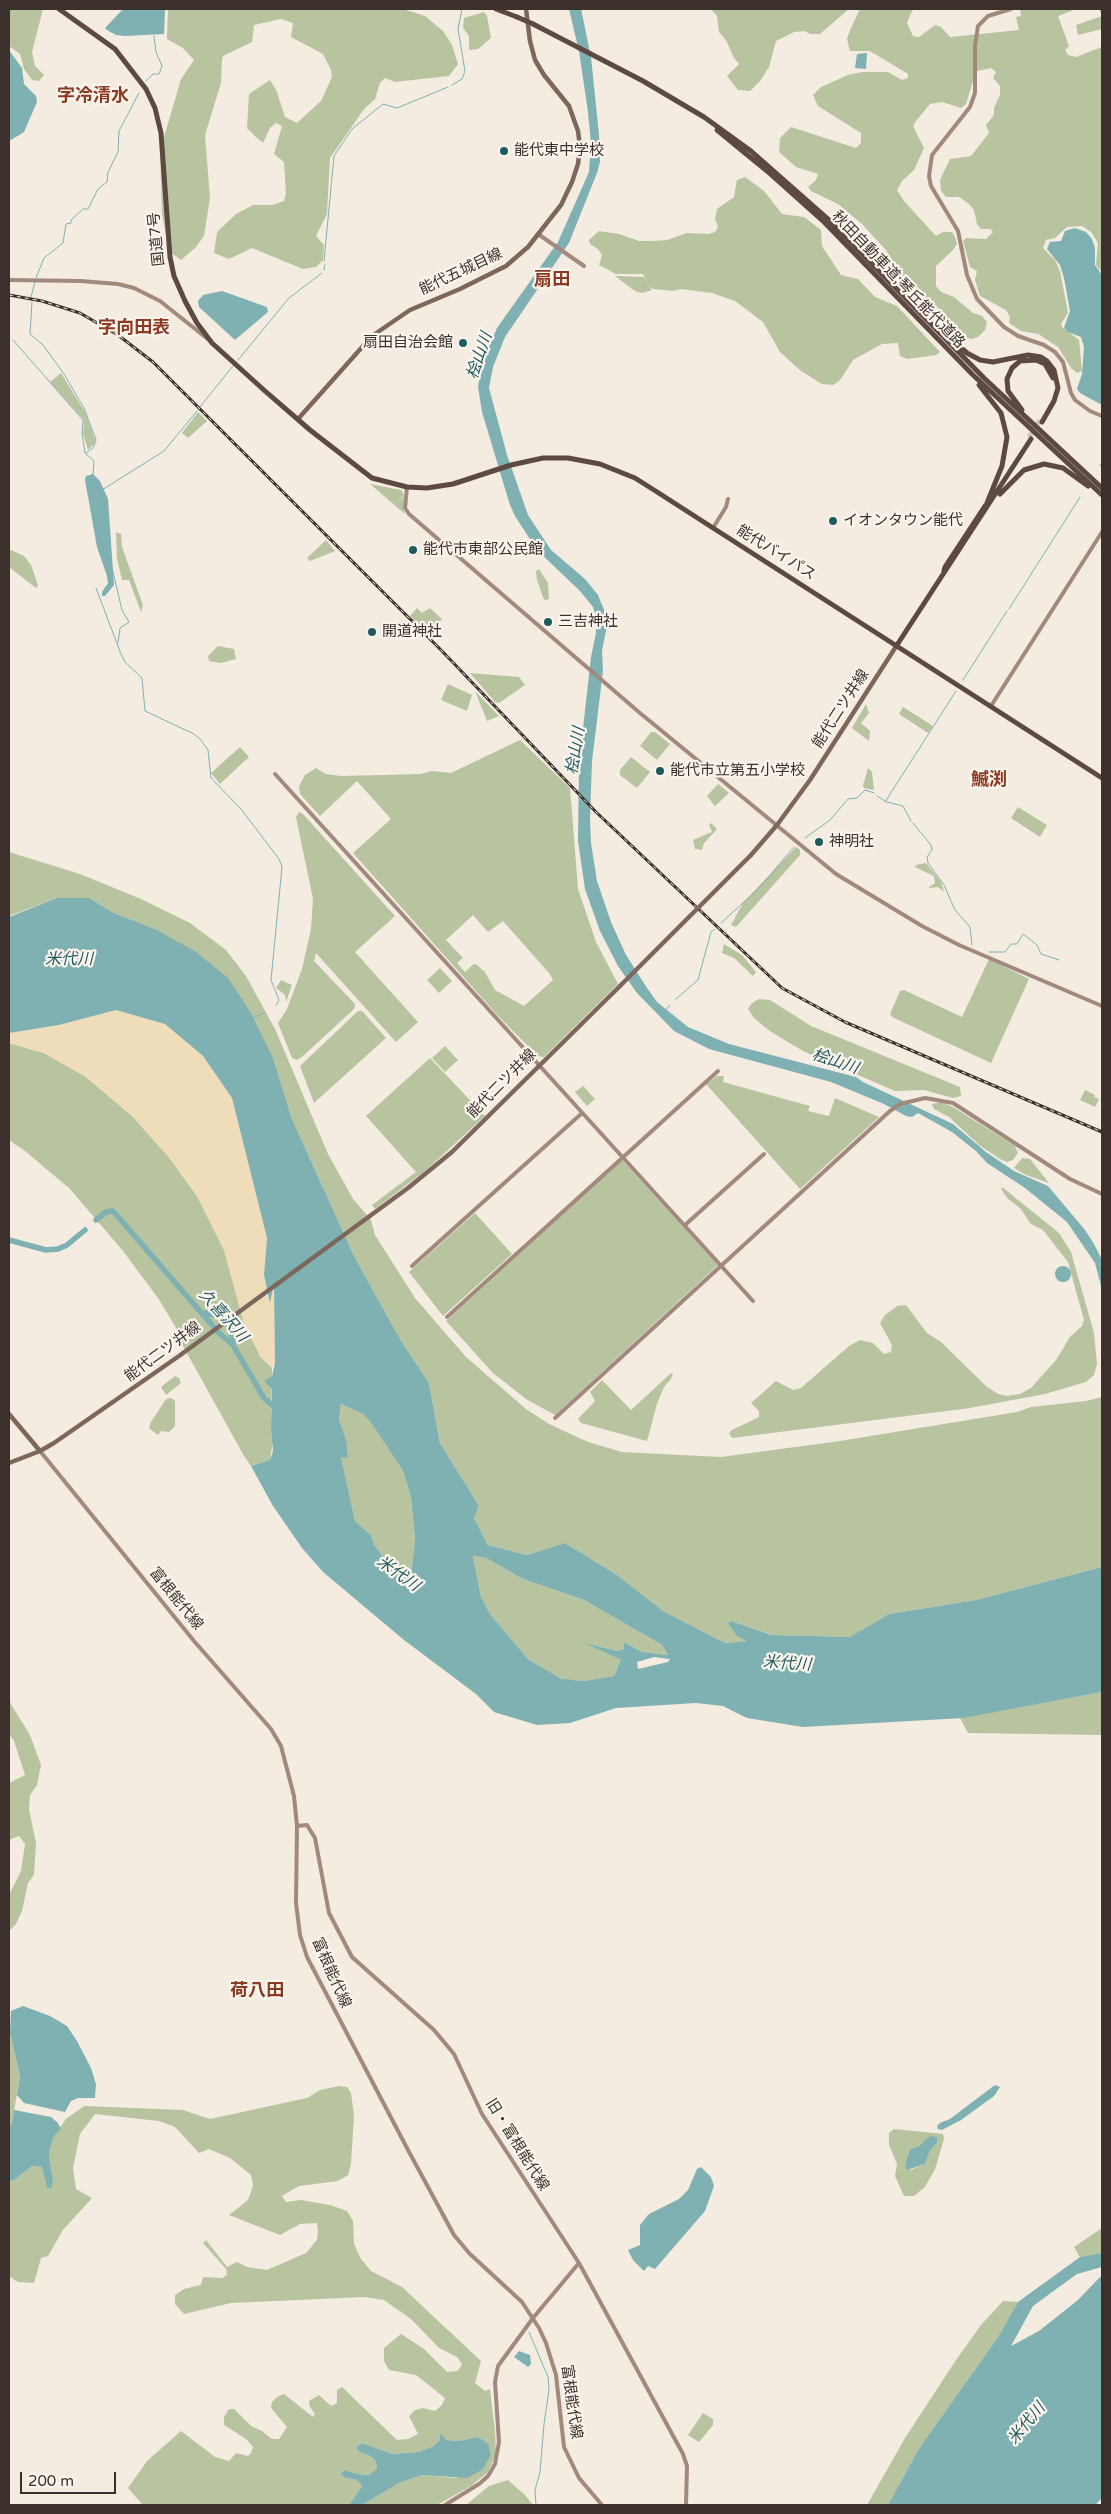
<!DOCTYPE html>
<html>
<head>
<meta charset="utf-8">
<style>
  body { margin:0 }
  #map { position:relative; width:1111px; height:2514px; overflow:hidden; background:#f4ebe1; font-family:"Varela Round",sans-serif }
  canvas { display:block }
  .frame { position:absolute; inset:0; border:10px solid #3b302b; pointer-events:none }
  .scale { position:absolute; left:20px; top:2472px; width:96px; height:22px; box-sizing:border-box; border:2px solid #3b302b; border-top:0; padding-left:6px; font-size:15px; line-height:18px; white-space:nowrap; color:#3b302b; -webkit-text-stroke:4px #fbf5ee; paint-order:stroke }
</style>
</head>
<body>
<div id="map">
<canvas width="1111" height="2514"></canvas>
<div class="frame"></div>
<div class="scale">200 m</div>
</div>
<script>
const g = document.querySelector('canvas').getContext('2d');
g.lineJoin = 'round';
function fillPath(path, color) { g.fillStyle = color; g.fill(path, 'evenodd'); }
const poly = rows => new Path2D(rows.map(r => 'M' + r).join(''));
function trace(path, color, width, dash) { g.strokeStyle = color; g.lineWidth = width; g.lineCap = dash ? 'butt' : 'round'; g.setLineDash(dash || []); g.stroke(path); }
function drawText(font, color, halo, rows, align = 'center') {
  g.font = font + ' "Varela Round","Noto Sans JP",sans-serif'; g.lineWidth = 4.5; g.setLineDash([]); g.textBaseline = 'middle'; g.strokeStyle = halo; g.fillStyle = color; for (const [text, x, y, turn = 0] of rows) {
    g.save(); g.translate(x, y); g.rotate((+turn || 0) * Math.PI / 180); g.textAlign = isNaN(turn) ? turn : align; if (halo) g.strokeText(text, 0, 0); g.fillText(text, 0, 0); g.restore();
  }
}
fillPath(poly([
  [9,9,43,9,32,52,35,66,44,75,39,81,32,80,24,69,20,54,9,46],
  [168,9,403,9,425,16,443,31,452,45,458,64,449,76,395,82,385,78,380,83,375,99,364,109,330,158,327,214,316,236,324,245,323,260,316,267,303,269,252,248,229,259,214,253,217,232,236,214,253,205,272,205,284,201,286,193,284,162,274,154,282,126,276,123,270,128,263,143,257,138,247,128,249,94,270,80,277,92,285,117,297,123,321,101,332,77,331,70,323,54,291,37,293,23,281,19,254,25,252,42,223,56,222,59,221,83,205,135,210,198,204,236,196,247,181,260,169,251,162,215,160,151,181,79,194,60,183,48,167,39],
  [711,9,849,9,820,34,811,34,804,31,794,32,776,41,769,67,760,81,750,91,738,90,727,76,739,64,734,58,726,40,719,32,717,16],
  [860,9,913,9,907,23,913,36,919,37,935,25,941,27,950,37,1019,30,1016,17,1021,16,1020,10,1071,9,1072,11,1058,16,1069,46,1065,50,1068,55,1076,57,1102,47,1102,272,1096,265,1098,243,1091,232,1082,226,1067,227,1055,238,1046,240,1043,248,1055,260,1060,271,1068,313,1061,324,1062,327,1079,340,1082,371,1077,373,1071,368,1058,347,1038,334,1021,331,1009,323,1010,317,1006,310,980,296,975,280,977,271,970,267,963,241,966,238,986,239,993,232,990,229,981,229,977,224,974,210,969,204,959,197,946,197,941,191,940,180,950,159,971,156,989,133,986,125,994,115,994,108,1000,95,1000,86,993,78,996,72,991,68,973,72,973,81,966,104,961,108,942,102,930,104,916,121,913,126,924,148,914,170,902,181,897,190,904,201,936,236,943,232,952,232,955,237,957,244,953,250,936,266,936,286,941,292,954,297,973,313,982,316,987,322,985,330,978,337,971,339,963,336,940,309,916,295,885,249,862,224,838,204,811,191,808,187,816,180,818,174,796,167,779,152,780,138,791,127,856,148,861,143,861,133,818,106,813,95,821,87,848,75,862,72,888,72,902,80,908,78,908,74,870,51,850,51,847,39,850,30],
  [1099,9,1102,9,1102,29,1078,35,1076,25,1102,16],
  [484,12,487,16,491,38,478,49,469,50,469,36,463,28,464,18],
  [745,177,764,191,782,214,804,217,821,230,822,246,841,275,858,279,875,297,897,306,940,352,936,355,907,359,900,356,898,343,882,344,853,360,840,380,833,385,822,384,801,371,780,352,763,322,735,301,712,293,681,289,673,291,653,289,649,286,652,290,642,293,635,291,615,276,644,277,649,286,643,274,616,274,599,265,602,255,598,249,590,244,589,240,599,231,619,234,639,241,651,241,667,240,687,233,709,234,715,232,718,227,715,219,717,209,734,197,737,180],
  [61,373,85,412,95,440,95,443,88,450,83,434,84,420,50,382],
  [198,412,207,421,188,438,182,433],
  [370,484,401,490,404,495,397,503,404,496,403,509,405,514],
  [116,532,121,534,122,547,143,605,141,612,129,580,122,580,117,559],
  [326,540,335,551,310,561,307,558],
  [11,550,24,556,31,565,38,585,36,588,9,567,9,551],
  [539,569,548,583,549,599,544,600,537,580,536,571],
  [417,608,422,613,430,608,442,619,428,635,410,616],
  [218,646,234,649,236,659,221,663,209,661,208,656],
  [470,673,519,677,525,685,499,703,495,702],
  [448,684,472,695,467,711,441,700],
  [475,691,499,716,487,721],
  [866,704,869,713,861,723,870,731,869,741,852,728],
  [903,707,933,726,928,733,899,714],
  [651,732,655,732,670,744,657,760,640,746],
  [520,740,570,788,578,889,596,942,618,984,544,1057,538,1056,500,1018,353,853,391,819,357,781,320,816,300,794,299,786,305,775,316,768,326,774,341,776,420,774,432,771,451,773],
  [473,915,488,932,503,921,549,973,553,980,524,1006,495,990,485,972,477,965,474,964,465,972,457,963,463,958,446,940],
  [240,747,249,757,220,784,211,773],
  [631,757,650,772,637,788,620,775,620,770],
  [868,768,872,772,874,790,864,788,863,785],
  [718,784,729,793,715,806,707,796],
  [1018,807,1047,825,1040,837,1011,818],
  [299,812,303,814,395,916,355,952,418,1022,396,1042,316,953,314,961,355,1004,354,1009,302,1057,297,1060,292,1058,278,1023,287,1009,302,969,311,929,313,899,296,817],
  [711,823,717,829,704,843,702,850,695,849,693,840,712,832,709,825],
  [796,847,800,850,800,855,736,927,731,925,743,903],
  [9,852,80,874,141,899,190,923,226,950,246,976,275,1029,328,1154,353,1199,371,1220,375,1235,415,1298,466,1357,526,1409,549,1424,588,1442,622,1452,721,1457,840,1441,1017,1412,1031,1407,1086,1401,1102,1397,1102,1567,976,1600,889,1614,851,1637,773,1635,731,1621,748,1641,725,1643,663,1611,617,1575,565,1543,527,1555,488,1545,474,1518,479,1506,440,1443,429,1383,400,1339,354,1256,292,1119,273,1058,155,929,114,913,89,898,57,898,9,916],
  [926,863,941,882,944,892,938,887,928,888,935,883,934,876,915,867,916,865],
  [724,944,742,955,756,972,753,976,734,958,722,953],
  [989,959,1029,979,991,1063,892,1017,890,1014,900,991,904,990,962,1017],
  [440,968,452,981,439,993,427,980],
  [281,980,292,985,286,1002,285,995,276,988],
  [759,999,770,1000,811,1026,960,1087,961,1096,953,1098,924,1090,895,1091,805,1052,771,1032,754,1018,748,1009,751,1004],
  [358,1011,362,1011,386,1038,314,1103,300,1066],
  [9,1043,44,1053,86,1077,132,1116,168,1156,197,1196,224,1250,244,1323,260,1356,272,1368,271,1426,273,1441,270,1460,251,1466,244,1456,183,1346,175,1326,158,1298,123,1251,70,1189,25,1151,9,1140],
  [445,1046,458,1060,445,1072,432,1058],
  [430,1058,485,1116,425,1171,375,1209,372,1205,416,1172,366,1116],
  [717,1076,724,1076,723,1082,810,1106,808,1111,829,1116,835,1098,879,1117,800,1189,706,1084],
  [583,1086,595,1099,587,1106,575,1092],
  [1085,1090,1095,1095,1094,1097,1099,1099,1095,1107,1080,1100],
  [941,1102,953,1107,1015,1146,1018,1153,1013,1160,1007,1162,1000,1159,979,1145,949,1117,934,1109,932,1104],
  [1022,1158,1030,1159,1049,1183,1026,1175,1014,1168],
  [622,1160,718,1265,555,1415,526,1399,493,1373,446,1321],
  [1002,1187,1059,1233,1071,1252,1094,1333,1097,1364,1094,1375,1086,1382,1045,1394,970,1408,732,1438,729,1433,732,1430,759,1417,759,1411,751,1403,776,1381,793,1390,801,1388,849,1346,860,1340,873,1343,884,1354,891,1352,892,1345,880,1323,885,1315,897,1306,906,1305,927,1333,941,1342,986,1386,998,1394,1007,1396,1020,1394,1031,1388,1056,1360,1070,1337,1082,1326,1084,1320,1068,1262,1043,1230,1031,1224,1020,1208,1008,1199,1001,1189],
  [475,1213,512,1254,443,1316,409,1272],
  [671,1373,673,1374,671,1379,664,1387,657,1404,647,1441,581,1423,578,1419,595,1401,590,1392,602,1380,631,1410],
  [175,1376,179,1378,181,1383,166,1395,161,1387],
  [171,1398,175,1401,175,1426,169,1432,161,1431,158,1435,149,1428,151,1422,166,1399],
  [341,1404,363,1414,372,1424,403,1471,411,1497,415,1540,411,1577,403,1575,386,1560,375,1546,370,1534,355,1521,341,1457,348,1457,339,1420],
  [473,1556,486,1558,523,1579,584,1600,662,1645,668,1655,642,1652,624,1642,624,1649,617,1651,589,1644,621,1660,614,1676,584,1681,561,1680,528,1659,490,1614,481,1597],
  [1102,1692,1102,1735,968,1733,960,1718],
  [9,1701,30,1735,41,1765,37,1785,30,1795,29,1809,36,1843,34,1875,28,1883,22,1911,16,1924,9,1931,9,1895,21,1871,25,1844,19,1836,9,1840,9,1783,25,1775,14,1741,9,1734],
  [9,1965,10,2033,20,2076,12,2123,9,2128],
  [339,2086,347,2087,351,2093,354,2115,351,2164,348,2175,338,2181,299,2186,282,2196,286,2202,301,2200,330,2205,347,2211,353,2221,354,2244,361,2259,371,2271,402,2287,481,2361,475,2383,485,2391,490,2389,495,2431,496,2454,488,2472,471,2486,437,2505,362,2505,399,2483,422,2475,457,2478,478,2437,459,2441,447,2440,440,2435,440,2440,432,2447,418,2452,393,2454,362,2443,356,2447,358,2451,370,2456,376,2461,377,2469,370,2475,357,2474,345,2470,346,2478,357,2480,362,2486,349,2505,143,2505,128,2488,147,2461,181,2431,215,2457,229,2461,236,2453,248,2456,251,2453,253,2447,246,2439,224,2425,224,2417,229,2409,234,2409,251,2426,262,2431,272,2439,279,2439,287,2427,271,2408,272,2402,277,2397,284,2394,313,2417,315,2414,310,2407,309,2401,319,2395,331,2406,337,2403,337,2390,342,2387,397,2440,408,2439,418,2434,409,2416,415,2410,423,2408,435,2411,442,2405,445,2398,416,2375,389,2370,384,2361,384,2348,401,2334,424,2349,447,2372,458,2371,462,2364,457,2357,439,2348,411,2319,384,2300,364,2297,231,2303,184,2314,175,2304,175,2295,184,2289,201,2285,203,2277,223,2278,227,2274,226,2269,203,2243,206,2240,227,2267,237,2262,247,2267,267,2270,306,2253,317,2240,318,2230,317,2223,300,2224,280,2235,229,2215,248,2200,253,2186,251,2175,230,2158,209,2149,199,2153,175,2127,159,2121,95,2114,80,2134,73,2168,76,2189,92,2198,63,2230,48,2256,41,2258,34,2283,18,2282,9,2276,9,2181,14,2180,32,2166,42,2167,47,2187,53,2181,49,2153,54,2136,66,2119,84,2106,183,2110,210,2119,307,2098,320,2090],
  [894,2129,943,2134,944,2139,935,2169,925,2187,914,2196,904,2196,895,2176,897,2164,889,2145,889,2133],
  [937,2143,930,2151,925,2164,910,2170,905,2165,910,2149],
  [1102,2228,1102,2253,1080,2257,1074,2247],
  [1003,2301,1018,2302,998,2337,918,2450,888,2505,867,2505,905,2438,956,2360,981,2325],
  [703,2413,713,2419,713,2425,699,2442,688,2435],
  [508,2480,525,2495,533,2505,466,2505,489,2486]
]), '#b8c4a0');
fillPath(poly([
  [116,1010,165,1024,203,1056,232,1098,267,1238,264,1275,270,1301,274,1280,275,1363,272,1368,260,1356,244,1323,224,1250,197,1196,168,1156,132,1116,86,1077,44,1053,9,1043,9,1033,59,1025]
]), '#efdcb8');
fillPath(poly([
  [123,9,165,9,164,34,125,36,116,35,107,30,105,28],
  [569,9,581,9,591,57,599,135,600,162,597,173,569,243,505,337,493,367,489,388,507,455,528,515,551,550,585,579,598,595,608,620,602,651,603,671,592,761,590,819,591,843,597,881,611,922,626,955,647,988,657,1002,688,1027,729,1044,856,1077,863,1082,953,1124,986,1152,1014,1171,1048,1186,1085,1230,1094,1244,1102,1260,1102,1290,1095,1263,1067,1222,1025,1188,987,1163,976,1151,952,1132,918,1113,912,1117,906,1116,884,1104,831,1082,709,1049,674,1031,637,993,618,966,600,931,585,889,578,841,579,764,591,657,596,633,596,616,593,607,580,591,537,550,515,516,510,505,482,412,478,387,482,363,497,328,558,242,589,172,591,144,588,112,579,51],
  [9,50,22,68,24,84,36,96,37,102,24,132,11,140,9,140],
  [867,53,866,69,855,68,857,54],
  [1075,228,1086,232,1092,239,1095,248,1095,265,1102,275,1102,405,1080,393,1077,389,1082,374,1084,347,1081,337,1068,332,1064,328,1070,311,1064,278,1060,265,1047,249,1050,242,1061,241,1065,231],
  [222,291,267,307,268,312,235,340,199,307,198,301,203,295],
  [93,474,100,481,108,499,114,585,105,596,102,596,102,592,108,583,107,576,97,547,85,480,86,476],
  [57,898,89,898,114,913,155,929,196,952,228,978,251,1013,273,1058,292,1119,354,1256,400,1339,429,1383,440,1443,479,1506,474,1518,488,1545,527,1555,565,1543,617,1575,663,1611,725,1643,747,1641,737,1636,728,1623,731,1621,772,1635,850,1637,889,1614,976,1600,1102,1567,1102,1692,963,1718,803,1727,747,1718,723,1706,696,1703,616,1708,570,1723,537,1725,494,1712,476,1694,404,1640,323,1572,302,1548,273,1506,251,1466,270,1460,273,1451,271,1426,272,1389,264,1381,272,1376,275,1363,274,1283,270,1303,264,1275,267,1238,232,1098,203,1056,165,1024,116,1010,59,1025,9,1033,9,917],
  [341,1404,363,1414,372,1424,403,1471,411,1497,415,1539,411,1577,402,1575,386,1560,375,1546,370,1534,355,1521,341,1457,348,1458,346,1440,339,1420],
  [473,1556,486,1558,523,1579,584,1600,662,1645,668,1655,642,1652,624,1642,624,1649,617,1651,585,1643,621,1660,614,1676,584,1681,561,1679,528,1659,490,1614,481,1597],
  [654,1657,670,1659,668,1662,638,1669,637,1662],
  '1055 1274a8 8 0 1 1 16 0a8 8 0 1 1-16 0Z',
  [23,2006,50,2016,67,2026,77,2041,91,2068,96,2084,95,2098,78,2098,71,2101,65,2112,24,2103,17,2095,20,2076,10,2033,11,2011],
  [995,2085,1000,2087,994,2096,961,2120,942,2130,938,2129,937,2126,940,2123,950,2119],
  [14,2110,51,2117,58,2123,61,2129,54,2136,49,2153,53,2181,51,2188,47,2188,42,2167,32,2166,14,2180,9,2181,9,2128,12,2123],
  [930,2136,937,2137,937,2143,930,2151,925,2164,907,2170,905,2165,910,2149,918,2147],
  [701,2167,711,2177,714,2186,705,2211,655,2269,648,2266,644,2271,633,2260,628,2250,640,2245,640,2225,649,2214,679,2199,688,2190,697,2169],
  [1102,2253,1102,2267,1077,2274,1033,2306,1011,2346,1039,2331,1078,2300,1102,2275,1102,2498,1095,2505,888,2505,918,2450,998,2337,1018,2302,1080,2257],
  [519,2351,530,2355,531,2364,528,2367,514,2357],
  [440,2434,447,2440,459,2441,478,2437,488,2444,491,2455,482,2470,467,2478,422,2475,399,2483,362,2505,349,2505,362,2486,357,2480,346,2478,341,2474,345,2470,357,2474,369,2475,377,2469,376,2461,370,2456,358,2451,356,2447,362,2443,393,2454,418,2452,432,2447,440,2440]
]), '#7fb0b2');
trace(poly([
  [146,81,153,74,159,74,162,66,156,52,154,36],
  [452,85,462,79,465,71,458,29,462,9],
  [324,261,334,156,352,129,383,104,397,108,448,87],
  [324,270,325,264],
  [36,278,44,258,63,243,66,224,71,223,71,220,83,209,88,209,98,189,107,182,108,172,118,152,119,131,139,93],
  [31,297,35,282],
  [32,302,30,334,43,345,64,374,84,408,96,440,93,448,86,453],
  [13,340,83,420,82,433,85,453,94,461,93,475],
  [238,360,289,298,322,273],
  [199,408,233,366],
  [1100,466,1102,463],
  [102,490,164,451,197,411],
  [113,572,122,610,129,622,120,628,118,643],
  [96,588,121,654,125,662,142,678,145,711,194,734,200,739,208,750,211,778,241,809,279,859,282,867,271,980,279,1000,276,1005],
  [1009,609,1080,497],
  [963,680,1007,611],
  [877,796,887,802,903,806,911,821],
  [885,802,956,691],
  [913,823,931,845,932,850,927,857,928,863,944,885,955,910,970,927,972,945],
  [805,838,830,820,848,799,857,798,865,790,874,793],
  [721,923,759,888,794,847],
  [989,952,1005,952,1011,944,1017,944,1023,934,1037,945,1041,954,1059,960],
  [676,999,698,980,711,932,715,929],
  [666,1010,670,1005],
  [253,1018,264,1013],
  [529,2332,548,2377,549,2390,544,2424,540,2472,535,2490,536,2505]
]), '#7fb0b2', 1);
trace(poly([
  [96,1220,106,1212,113,1211,218,1332,233,1345,264,1398,277,1409],
  [9,1240,46,1250,58,1249,67,1245,85,1230],
  [203,1313,222,1316,230,1326,233,1345]
]), '#7fb0b2', 5.5);
trace(poly([
  [1029,437,1040,420]
]), '#cfc6bd', 5, [5, 2.5]);
trace(poly([
  [1011,9,988,16,978,26,975,46,975,93,970,107,932,155,929,176,931,186,958,231,967,275,977,299,1004,327,1018,336,1044,345,1055,352,1063,362,1071,393,1075,400,1090,411,1102,416],
  [538,234,584,266],
  [9,280,81,281,118,284,134,288,160,301,209,340],
  [407,487,405,508,409,514,640,713,836,874,922,926,959,945,1102,1006],
  [713,528,726,507,728,499],
  [991,706,1102,532],
  [275,774,753,1301],
  [685,1225,764,1154],
  [412,1266,581,1114],
  [447,1317,718,1071],
  [555,1418,890,1111,900,1104,925,1098,953,1103,1070,1179,1102,1194],
  [40,1451,194,1641,271,1729,281,1746,294,1796,297,1826,296,1903,300,1935,307,1957,408,2150,454,2235,469,2253,522,2302,539,2328,546,2343,556,2375,564,2447,579,2478,602,2505],
  [297,1826,307,1825,315,1838,329,1913,352,1957,434,2030,454,2054,482,2114,579,2263,683,2454,687,2466,686,2505],
  [445,2505,479,2484,488,2476,495,2464,499,2442,495,2382,498,2366,533,2318,579,2263]
]), '#a18a7d', 4);
trace(poly([
  [298,419,372,336,410,310,460,289,506,266,528,247,561,205,572,182,578,164,580,147,578,131,569,106,544,75,535,60,530,41,526,9],
  [751,855,777,825,810,780,897,645],
  [9,1414,40,1451],
  [9,1463,40,1451,54,1443,179,1356,408,1188,452,1152,620,986]
]), '#7d675c', 4.5);
trace(poly([
  [59,9,115,49,146,89,155,108,161,133,170,257,174,276,185,301,197,323,212,343,265,391,310,430,372,478,407,487,427,488,453,484,511,465,543,458,568,458,600,464,635,478,654,490,1102,778],
  [496,9,517,17],
  [533,24,643,81,704,117,751,151,828,219,984,378,1102,488],
  [717,130,767,171,824,222,973,375,1102,495],
  [942,331,967,353,980,360,993,362,1028,355,1041,357,1047,361,1054,370,1058,388,1054,401,1042,422],
  [979,385,1001,413,1007,437,1002,466,987,503],
  [1022,410,1008,391,1007,379,1012,368,1020,361,1036,360,1045,364,1053,378],
  [1000,494,1024,470,1044,464,1063,468,1088,486],
  [944,571,945,567,985,506],
  [897,645,1031,439]
]), '#5c4a42', 5);
const rail = poly([
  [9,295,42,301,80,313,118,335,153,362,442,651,596,812,782,988,845,1022,1102,1132]
]);
trace(rail, '#3b302b', 3);
trace(rail, '#fbf5ee', 1, [4]);
trace(poly([
  [620,986,751,855]
]), '#7d675c', 4.5);
trace(poly([
  [517,17,533,24]
]), '#5c4a42', 5);
for (const [x, y, r, color] of [
  [504,151,5,"#1f5a5e"],
  [463,343,5,"#1f5a5e"],
  [833,521,5,"#1f5a5e"],
  [413,550,5,"#1f5a5e"],
  [548,622,5,"#1f5a5e"],
  [372,632,5,"#1f5a5e"],
  [660,771,5,"#1f5a5e"],
  [819,842,5,"#1f5a5e"]
]) { const dot = new Path2D(); dot.arc(x, y, r, 0, 2 * Math.PI); g.fillStyle = color; g.fill(dot); trace(dot, '#fbf5ee', 2); }
drawText('15px', '#3b302b', '#fbf5ee', [
  ["能代東中学校",514,151],
  ["扇田自治会館",453,343,"right"],
  ["イオンタウン能代",843,521],
  ["能代市東部公民館",423,550],
  ["三吉神社",558,622],
  ["開道神社",382,632],
  ["能代市立第五小学校",670,771],
  ["神明社",829,842]
], 'left');
drawText('15px', '#3b302b', '#fbf5ee', [
  ["国道7号",157,239,-96],
  ["能代五城目線",461,272,-25],
  ["秋田自動車道;琴丘能代道路",898,280,46],
  ["能代バイパス",776,553,32],
  ["能代二ツ井線",841,709,-57],
  ["能代二ツ井線",502,1084,-45],
  ["能代二ツ井線",163,1352,-36],
  ["富根能代線",176,1599,51],
  ["富根能代線",331,1973,66],
  ["旧・富根能代線",517,2145,58],
  ["富根能代線",571,2402,82]
]);
drawText('italic 16px', '#1f5a5e', '#fbf5ee', [
  ["桧山川",480,356,-71],
  ["桧山川",576,751,-81],
  ["米代川",69,960],
  ["桧山川",835,1062,18],
  ["久喜沢川",223,1316,48],
  ["米代川",398,1574,36],
  ["米代川",787,1664,4],
  ["米代川",1027,2424,-50]
]);
drawText('bold 18px', '#8c3b22', '#fbf5ee', [
  ["字冷清水",93,96],
  ["扇田",552,280],
  ["字向田表",134,328],
  ["鰄渕",989,780],
  ["荷八田",257,1991]
]);
</script>
</body>
</html>
